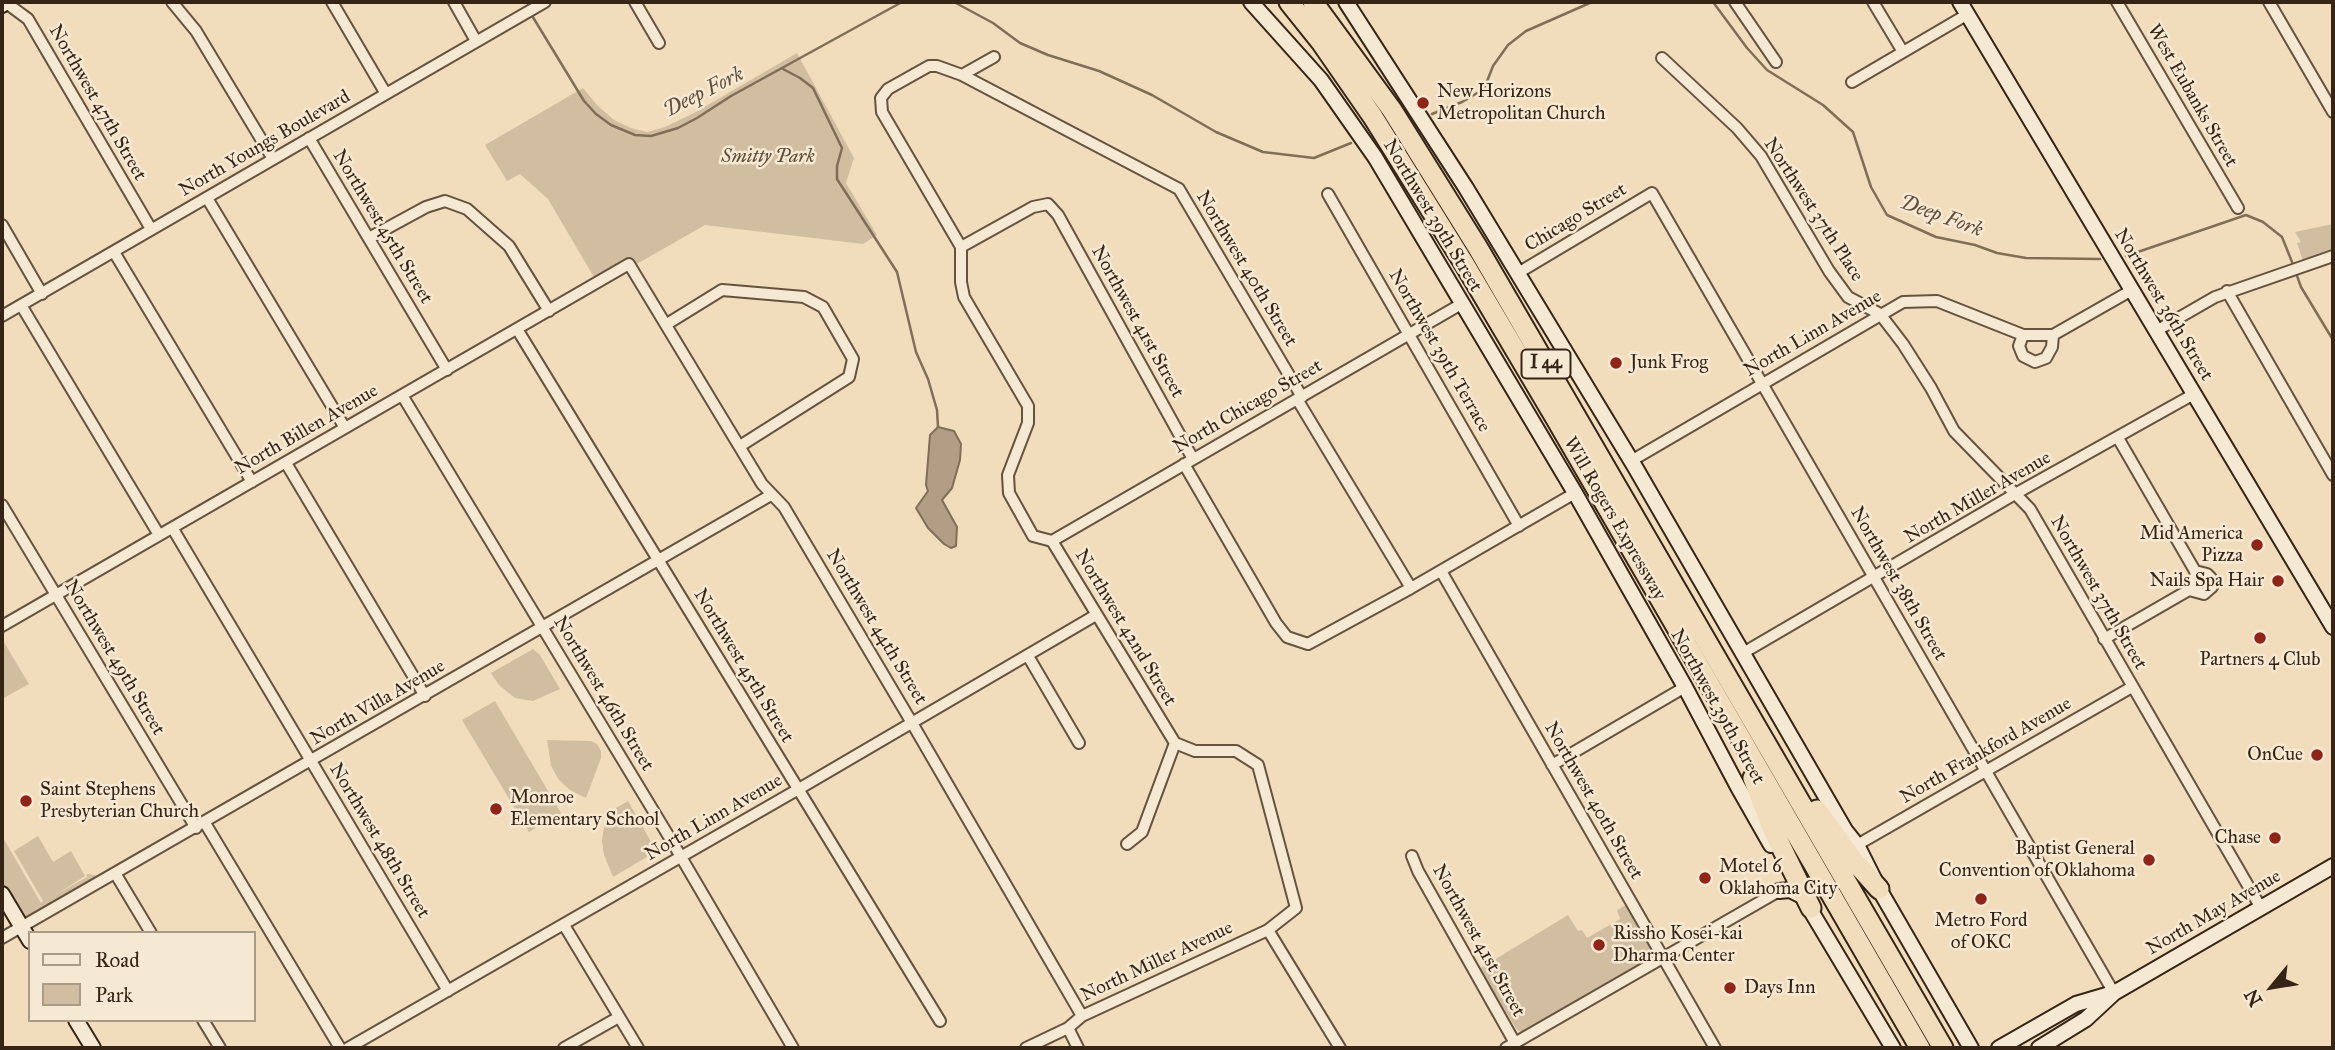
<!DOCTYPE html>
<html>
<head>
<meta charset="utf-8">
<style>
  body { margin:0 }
  #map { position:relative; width:2335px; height:1050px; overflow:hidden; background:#f1ddbc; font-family:"IM FELL Great Primer",serif }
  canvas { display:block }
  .frame { position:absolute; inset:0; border:4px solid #362516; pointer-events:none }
  .legend { position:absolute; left:28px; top:931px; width:228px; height:91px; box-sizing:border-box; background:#f6e9d3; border:2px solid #a99b87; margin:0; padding:9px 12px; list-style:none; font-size:21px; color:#362516 }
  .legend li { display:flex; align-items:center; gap:14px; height:35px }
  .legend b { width:35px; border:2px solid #a99b87 }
  .north { position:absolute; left:2237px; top:952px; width:70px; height:70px; -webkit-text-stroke:5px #f6e9d3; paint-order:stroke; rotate:240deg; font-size:19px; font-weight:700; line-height:28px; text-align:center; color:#362516 }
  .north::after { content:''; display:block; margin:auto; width:24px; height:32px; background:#362516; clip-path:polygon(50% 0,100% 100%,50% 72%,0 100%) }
</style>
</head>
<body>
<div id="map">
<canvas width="2335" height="1050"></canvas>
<div class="frame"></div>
<ul class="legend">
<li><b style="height:9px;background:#f6e9d3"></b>Road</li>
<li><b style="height:19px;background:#d1bea0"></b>Park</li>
</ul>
<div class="north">N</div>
</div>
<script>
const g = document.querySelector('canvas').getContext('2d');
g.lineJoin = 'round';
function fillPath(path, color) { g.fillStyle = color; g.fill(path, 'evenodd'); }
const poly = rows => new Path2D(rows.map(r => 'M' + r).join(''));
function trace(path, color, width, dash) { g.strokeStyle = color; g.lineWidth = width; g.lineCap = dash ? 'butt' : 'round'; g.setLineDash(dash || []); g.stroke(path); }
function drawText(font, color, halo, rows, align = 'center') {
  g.font = font + ' "IM FELL Great Primer",serif'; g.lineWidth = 5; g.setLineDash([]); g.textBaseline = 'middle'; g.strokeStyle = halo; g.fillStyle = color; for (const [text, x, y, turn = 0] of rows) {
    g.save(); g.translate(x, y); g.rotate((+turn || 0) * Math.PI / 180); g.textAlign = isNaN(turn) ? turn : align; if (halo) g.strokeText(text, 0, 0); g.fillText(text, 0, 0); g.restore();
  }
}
fillPath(poly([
  [797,53,854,158,846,183,877,235,863,244,705,225,635,265,630,258,595,279,548,199,520,174,507,181,485,145,583,88,597,105,614,120,631,128,647,132,665,127,694,113],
  [2333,224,2333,250,2303,261,2297,243,2301,242,2295,232],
  [2,639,29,684,2,699],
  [533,649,540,655,560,689,533,701,515,698,499,685,491,673],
  [495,701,561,813,529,832,462,720],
  [547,740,591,741,597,744,601,751,601,758,586,798,570,790,559,780,551,766],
  [628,801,654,847,652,854,613,877,604,855,602,841,604,827,616,808],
  [2,836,41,903,43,901,14,851,38,836,53,862,71,851,85,876,57,894,87,877,87,874,95,875,95,877,28,918,21,916,2,885],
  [1626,905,1651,948,1650,958,1522,1032,1517,1030,1479,969,1568,915,1578,931,1582,930,1587,938,1620,919,1617,910]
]), '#d1bea0');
const water = poly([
  [938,427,954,431,961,444,960,460,952,488,942,500,957,527,956,546,951,548,944,544,928,528,916,508,928,491,926,485,930,435,938,427]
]);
fillPath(water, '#b19e84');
trace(water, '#806e58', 2);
trace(poly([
  [954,2,993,23,1020,43,1048,55,1099,71,1152,95,1216,132,1263,152,1314,158,1351,143],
  [1713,2,1747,48,1767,70,1823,105,1853,132,1871,187,1887,215,1936,237,1975,245,1997,253,2026,258,2100,259],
  [531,14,584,101,596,114,611,125,635,135,651,136,678,128,697,118,731,96,902,2],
  [783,69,800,78,813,88,842,148,837,166,837,179,897,272,916,352,928,379,937,410,938,427],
  [1432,114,1462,102,1484,89,1493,66,1508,45,1526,31,1592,2],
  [2126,256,2246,215,2263,222,2282,237,2294,267],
  [2296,273,2301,287,2333,340]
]), '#806e58', 2.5);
const street = poly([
  [5,2,28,19,151,229],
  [172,2,196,31,273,159],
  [332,2,386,94],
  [454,2,476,41],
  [635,2,659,43],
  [1735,2,1776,62],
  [1873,2,1903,52],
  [2117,2,2238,208],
  [2269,2,2333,112],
  [1662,58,1737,128,1761,156,1829,271,1848,297,1880,314,1903,344,1931,388,1954,431,2030,509,2261,908],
  [962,75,994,57],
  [1852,82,1968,14],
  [309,138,447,370],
  [1328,194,1519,526],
  [207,198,345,428],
  [2,225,42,294],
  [369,238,426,207,445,201,467,209,509,246,549,311],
  [961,247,1033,207,1048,204,1058,215,1193,459],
  [114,252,252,482],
  [1518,273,1652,193,2114,993],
  [2227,291,2333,475],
  [21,305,159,535],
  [2,316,545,2],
  [667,324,722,290,804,297,823,307,853,359,849,377,740,446],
  [517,329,940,1021],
  [2156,331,2215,297,2333,256],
  [2023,335,2019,346,2023,356,2035,362,2046,358,2052,347,2053,335],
  [402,395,674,845,793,1048],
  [1297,399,1411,588],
  [1631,461,1903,302,1937,301,2023,335,2053,335,2132,290],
  [286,463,425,696],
  [1184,464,1276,623,1287,637,1308,644,1411,588,1575,493],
  [2,505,196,828],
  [173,529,448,991],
  [1052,541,1463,303],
  [1441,571,1715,1048],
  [2189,590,2204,594,2212,587,2211,578,2207,574,2195,571],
  [2,626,629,264,762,484,784,507,912,723,1082,1016],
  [2104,639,2189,590,2196,577,2195,571,2118,438],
  [1743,653,2015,494,2194,394],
  [1028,656,1079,743],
  [1552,765,1685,687],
  [205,823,340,1048],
  [1127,844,1142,832,1175,743],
  [1857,845,2132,687],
  [1412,856,1418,871,1515,1043],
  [115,873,151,933],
  [564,925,638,1048],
  [1268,930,1340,1048],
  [2,938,771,495],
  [203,1020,220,1048],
  [1068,1028,1078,1048],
  [348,1048,797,790,1096,615],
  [564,1048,619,1017],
  [1026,1048,1068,1028,1082,1016,1268,930,1296,908,1258,765,1236,751,1195,751,1175,743,1052,541,1033,536,1009,493,1008,475,1028,423,1028,406,964,297,961,282,961,247,882,112,881,98,888,89,929,66,937,66,962,75,1179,189,1302,397],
  [1506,1048,1779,891]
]);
const secondary = poly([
  [1251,2,1321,80,1375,157,1575,493,1685,687,1738,787,1771,845],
  [1346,2,1466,188,1635,467,1845,830,1857,845,1879,889,1971,1048],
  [1960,2,2333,627],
  [2,5,5,3],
  [1779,891,1790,890,1800,895],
  [2,894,30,941],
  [1805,901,1893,1048],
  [76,1020,93,1048],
  [1999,1048,2076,1004,2110,994],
  [2039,1048,2086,1019,2114,993,2333,866]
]);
const highway = poly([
  [1289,2,1321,42,1373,117,1465,265,1556,419,1920,1048],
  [1313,2,1392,110,1478,248,1943,1048],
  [1753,778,1772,828,1811,908],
  [1817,810,1854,861,1879,889]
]);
trace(street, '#655340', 14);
trace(secondary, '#362516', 18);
trace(highway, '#362516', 23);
trace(street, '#f6e9d3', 10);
trace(secondary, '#f6e9d3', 14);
trace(highway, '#f1ddbc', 19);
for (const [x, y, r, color] of [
  [1423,103,7,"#8f2418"],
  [1616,363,7,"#8f2418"],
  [2257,545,7,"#8f2418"],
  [2278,581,7,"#8f2418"],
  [2260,638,7,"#8f2418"],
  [2317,755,7,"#8f2418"],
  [26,801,7,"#8f2418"],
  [496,809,7,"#8f2418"],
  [2275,838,7,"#8f2418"],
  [2149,860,7,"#8f2418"],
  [1705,878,7,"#8f2418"],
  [1981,899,7,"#8f2418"],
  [1599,945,7,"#8f2418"],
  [1730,988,7,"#8f2418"]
]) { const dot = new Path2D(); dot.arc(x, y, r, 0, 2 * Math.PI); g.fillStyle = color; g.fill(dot); trace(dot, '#f6e9d3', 2.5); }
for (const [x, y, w] of [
  [1546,364,49]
]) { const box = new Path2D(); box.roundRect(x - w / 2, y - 14.5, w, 29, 5); g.fillStyle = '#f6e9d3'; g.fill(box); trace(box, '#362516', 2); }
drawText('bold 18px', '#362516', null, [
  ["I 44",1546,364]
]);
drawText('19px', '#362516', '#f6e9d3', [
  ["New Horizons",1437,92],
  ["Metropolitan Church",1437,114],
  ["Junk Frog",1630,363],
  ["Mid America",2243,534,"right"],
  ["Pizza",2243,556,"right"],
  ["Nails Spa Hair",2264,581,"right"],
  ["Partners 4 Club",2260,660,"center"],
  ["OnCue",2303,755,"right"],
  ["Saint Stephens",40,790],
  ["Presbyterian Church",40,812],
  ["Monroe",510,798],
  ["Elementary School",510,820],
  ["Chase",2261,838,"right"],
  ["Baptist General",2135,849,"right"],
  ["Convention of Oklahoma",2135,871,"right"],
  ["Motel 6",1719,867],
  ["Oklahoma City",1719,889],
  ["Metro Ford",1981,921,"center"],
  ["of OKC",1981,943,"center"],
  ["Rissho Kosei-kai",1613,934],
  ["Dharma Center",1613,956],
  ["Days Inn",1744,988]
], 'left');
drawText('19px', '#362516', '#f6e9d3', [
  ["West Eubanks Street",2192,96,60],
  ["Northwest 47th Street",97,103,60],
  ["North Youngs Boulevard",265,144,-30],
  ["Northwest 37th Place",1813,210,57],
  ["Northwest 39th Street",1432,216,59],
  ["Chicago Street",1576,218,-31],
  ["Northwest 45th Street",382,227,59],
  ["Northwest 40th Street",1246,269,59],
  ["Northwest 36th Street",2163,305,59],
  ["Northwest 41st Street",1137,322,61],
  ["North Linn Avenue",1813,334,-30],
  ["Northwest 39th Terrace",1439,351,60],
  ["North Chicago Street",1248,407,-30],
  ["North Billen Avenue",307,430,-30],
  ["North Miller Avenue",1978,498,-30],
  ["Will Rogers Expressway",1614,519,60],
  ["Northwest 38th Street",1898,584,60],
  ["Northwest 37th Street",2098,593,60],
  ["Northwest 44th Street",876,627,59],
  ["Northwest 42nd Street",1125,628,59],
  ["Northwest 49th Street",114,658,59],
  ["Northwest 45th Street",743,666,59],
  ["Northwest 46th Street",603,694,59],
  ["North Villa Avenue",378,703,-30],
  ["Northwest 39th Street",1717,707,61],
  ["North Frankford Avenue",1986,751,-30],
  ["Northwest 40th Street",1593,801,60],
  ["North Linn Avenue",714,818,-30],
  ["Northwest 48th Street",379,841,59],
  ["North May Avenue",2214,913,-30],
  ["Northwest 41st Street",1478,941,61],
  ["North Miller Avenue",1157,962,-25]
]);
drawText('italic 19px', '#5d4b38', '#f6e9d3', [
  ["Smitty Park",768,157]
]);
drawText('italic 21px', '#614f3c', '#f6e9d3', [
  ["Deep Fork",704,93,-27],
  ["Deep Fork",1941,217,20]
]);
</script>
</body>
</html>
